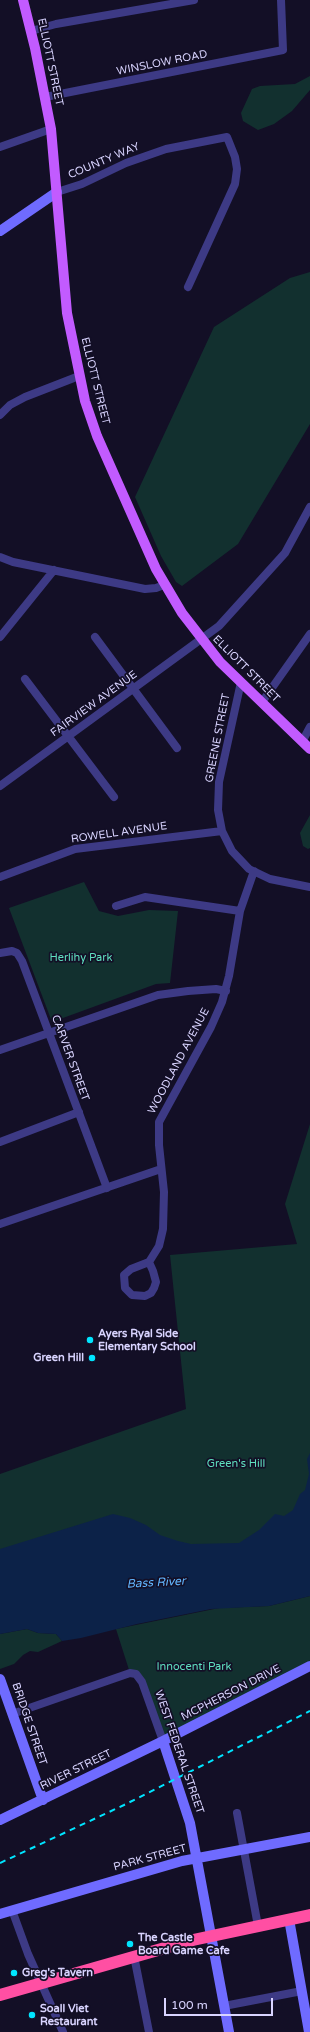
<!DOCTYPE html>
<html>
<head>
<meta charset="utf-8">
<style>
  body { margin:0 }
  #map { position:relative; width:310px; height:2032px; overflow:hidden; background:#130f26; font-family:"Varela Round",sans-serif }
  canvas { display:block }
  .scale { position:absolute; left:164px; top:1998px; width:109px; height:18px; box-sizing:border-box; border:2px solid #d9d4ff; border-top:0; padding-left:5px; font-size:12px; line-height:14px; white-space:nowrap; color:#d9d4ff; -webkit-text-stroke:3px #130f26; paint-order:stroke }
</style>
</head>
<body>
<div id="map">
<canvas width="310" height="2032"></canvas>
<div class="scale">100 m</div>
</div>
<script>
const g = document.querySelector('canvas').getContext('2d');
g.lineJoin = 'round';
function fillPath(path, color) { g.fillStyle = color; g.fill(path, 'evenodd'); }
const poly = rows => new Path2D(rows.map(r => 'M' + r).join(''));
function trace(path, color, width, dash) { g.strokeStyle = color; g.lineWidth = width; g.lineCap = dash ? 'butt' : 'round'; g.setLineDash(dash || []); g.stroke(path); }
function drawText(font, color, halo, rows, align = 'center') {
  g.font = font + ' "Varela Round",sans-serif'; g.lineWidth = 3.5; g.setLineDash([]); g.textBaseline = 'middle'; g.strokeStyle = halo; g.fillStyle = color; for (const [text, x, y, turn = 0] of rows) {
    g.save(); g.translate(x, y); g.rotate((+turn || 0) * Math.PI / 180); g.textAlign = isNaN(turn) ? turn : align; if (halo) g.strokeText(text, 0, 0); g.fillText(text, 0, 0); g.restore();
  }
}
fillPath(poly([
  [310,76,310,90,292,111,274,124,258,130,243,121,241,113,252,89,260,86,295,84],
  [310,272,310,424,238,544,182,586,176,582,161,556,135,497,214,327,290,278],
  [310,815,310,848,308,849,303,846,300,833],
  [84,882,99,911,118,916,149,910,178,911,170,983,156,984,52,1022,9,908],
  [310,1124,310,1489,303,1509,239,1550,0,1577,0,1474,186,1409,170,1255,297,1244,285,1204],
  [310,1596,310,1666,163,1741,142,1682,130,1673,116,1629,219,1608,269,1606],
  [27,1629,38,1633,56,1634,62,1641,38,1652,30,1651,23,1655,14,1664,0,1669,0,1634]
]), '#12302f');
fillPath(poly([
  [310,1453,310,1596,269,1606,211,1609,137,1624,81,1638,62,1641,56,1634,38,1633,27,1629,0,1634,0,1549,113,1514,130,1518,146,1525,160,1535,178,1541,191,1544,239,1543,259,1530,275,1514,284,1516,293,1510,300,1494,305,1490,309,1474,307,1459]
]), '#0c2248');
trace(poly([
  [31,31,56,24,194,0],
  [45,97,283,50,281,0],
  [0,147,51,129],
  [57,192,82,184,126,163,166,149,227,137,235,157,237,169,235,184,188,287],
  [0,415,10,405,25,397,79,376],
  [0,557,13,562,145,589,156,588,164,585],
  [0,637,54,570],
  [95,637,177,748],
  [25,679,114,797],
  [241,682,219,782,218,810,222,831,232,851,249,869,270,879,310,887],
  [262,702,310,634],
  [302,742,310,727],
  [0,786,219,626,285,553,310,507],
  [0,877,75,849,222,831],
  [116,906,145,897,240,911],
  [0,953,12,951,17,953,22,961,107,1188],
  [0,1050,158,995,188,991,216,989,226,991],
  [0,1142,79,1112],
  [0,1224,161,1169],
  [149,1262,159,1246,163,1229,164,1192,159,1145,159,1122,211,1027,222,1002,229,976,240,911,254,871],
  [149,1262,153,1271,156,1282,154,1288,151,1293,145,1296,132,1295,125,1288,124,1275,131,1269,149,1262],
  [12,1714,130,1673,136,1674,142,1682,163,1741],
  [237,1813,258,1926],
  [12,1910,28,1954,63,2032],
  [134,1956,149,2032],
  [224,2006,302,1991]
]), '#3d3a85', 8);
trace(poly([
  [0,231,57,192],
  [0,1679,43,1800],
  [163,1741,190,1823,229,2032],
  [0,1820,163,1741,310,1666],
  [0,1914,182,1861,310,1837],
  [289,1919,309,2032]
]), '#6f6bff', 10);
trace(poly([
  [23,0,35,48,51,129,67,313,85,401,97,436,156,569,182,613,220,662,310,749]
]), '#c25bff', 10);
trace(poly([
  [0,1995,193,1940,310,1915]
]), '#ff4fa3', 12);
trace(poly([
  [0,1863,124,1805,310,1711]
]), '#00e5ff', 2, [6, 5]);
for (const [x, y, r, color] of [
  [90,1340,4,"#00e5ff"],
  [92,1358,4,"#00e5ff"],
  [130,1944,4,"#00e5ff"],
  [14,1973,4,"#00e5ff"],
  [32,2015,4,"#00e5ff"]
]) { const dot = new Path2D(); dot.arc(x, y, r, 0, 2 * Math.PI); g.fillStyle = color; g.fill(dot); trace(dot, '#130f26', 1.5); }
drawText('11px', '#d9d4ff', '#130f26', [
  ["ELLIOTT STREET",50,62,78],
  ["WINSLOW ROAD",162,63,-11],
  ["COUNTY WAY",104,161,-23],
  ["ELLIOTT STREET",95,381,76],
  ["ELLIOTT STREET",246,669,45],
  ["FAIRVIEW AVENUE",94,704,-36],
  ["GREENE STREET",218,738,-79],
  ["ROWELL AVENUE",119,833,-8],
  ["CARVER STREET",70,1058,70],
  ["WOODLAND AVENUE",179,1061,-62],
  ["MCPHERSON DRIVE",231,1693,-27],
  ["BRIDGE STREET",29,1724,71],
  ["WEST FEDERAL STREET",179,1752,71],
  ["RIVER STREET",76,1770,-26],
  ["PARK STREET",150,1858,-15]
]);
drawText('11px', '#5fe0c0', '#130f26', [
  ["Herlihy Park",81,958],
  ["Green's Hill",236,1464],
  ["Innocenti Park",194,1667]
]);
drawText('bold 11px', '#d9d4ff', '#130f26', [
  ["Ayers Ryal Side",98,1334],
  ["Elementary School",98,1347],
  ["Green Hill",84,1358,"right"],
  ["The Castle",138,1938],
  ["Board Game Cafe",138,1951],
  ["Greg's Tavern",22,1973],
  ["Soall Viet",40,2009],
  ["Restaurant",40,2022]
], 'left');
drawText('italic 12px', '#62b6ff', '#130f26', [
  ["Bass River",156,1583,-3]
]);
</script>
</body>
</html>
